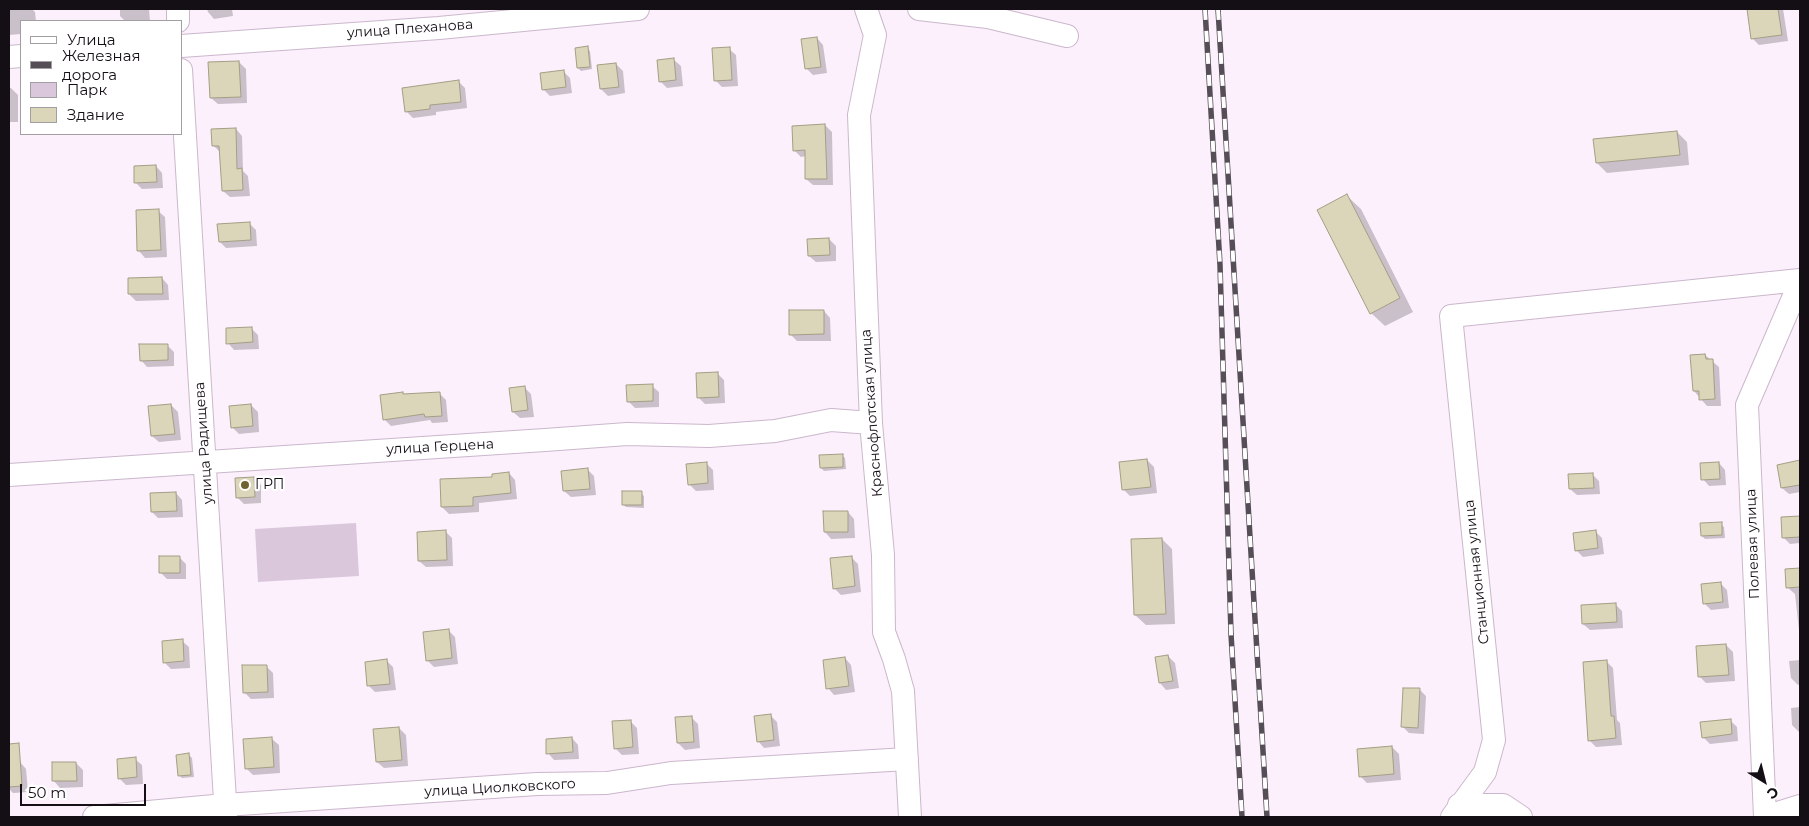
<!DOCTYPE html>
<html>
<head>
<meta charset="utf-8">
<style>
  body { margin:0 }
  #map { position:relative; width:1809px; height:826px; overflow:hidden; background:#fcf0fd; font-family:Montserrat,sans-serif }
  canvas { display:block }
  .frame { position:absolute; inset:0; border:10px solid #140e15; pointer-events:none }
  .legend { position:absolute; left:20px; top:20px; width:162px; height:115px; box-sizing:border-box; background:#fff; border:1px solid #a19fa1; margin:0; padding:6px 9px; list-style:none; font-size:15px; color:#140e15 }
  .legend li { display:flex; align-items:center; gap:10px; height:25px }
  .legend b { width:25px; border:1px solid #a19fa1 }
  .north { position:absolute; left:1739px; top:756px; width:50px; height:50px; -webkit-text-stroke:4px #fff; paint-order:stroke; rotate:144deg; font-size:14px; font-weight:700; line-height:20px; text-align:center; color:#140e15 }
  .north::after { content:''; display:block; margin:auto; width:18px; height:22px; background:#140e15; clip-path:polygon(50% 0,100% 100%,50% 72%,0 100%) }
  .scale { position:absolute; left:20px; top:784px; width:126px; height:22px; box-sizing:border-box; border:2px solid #140e15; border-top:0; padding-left:6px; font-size:15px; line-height:18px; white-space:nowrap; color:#140e15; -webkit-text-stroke:4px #fff; paint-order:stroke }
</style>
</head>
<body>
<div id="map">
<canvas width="1809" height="826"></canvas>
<div class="frame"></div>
<ul class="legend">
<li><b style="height:6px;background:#fff"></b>Улица</li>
<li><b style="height:6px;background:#564e57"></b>Железная дорога</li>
<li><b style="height:14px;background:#dac7dc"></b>Парк</li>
<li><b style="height:14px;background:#dbd5b9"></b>Здание</li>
</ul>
<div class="north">С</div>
<div class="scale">50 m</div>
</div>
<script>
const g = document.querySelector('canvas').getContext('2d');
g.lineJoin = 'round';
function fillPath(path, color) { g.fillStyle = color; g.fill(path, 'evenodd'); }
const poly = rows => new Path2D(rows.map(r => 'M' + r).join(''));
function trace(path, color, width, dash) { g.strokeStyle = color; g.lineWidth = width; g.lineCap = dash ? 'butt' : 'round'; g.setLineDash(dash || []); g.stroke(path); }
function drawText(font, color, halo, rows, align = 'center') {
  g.font = font + ' Montserrat,sans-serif'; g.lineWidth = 4.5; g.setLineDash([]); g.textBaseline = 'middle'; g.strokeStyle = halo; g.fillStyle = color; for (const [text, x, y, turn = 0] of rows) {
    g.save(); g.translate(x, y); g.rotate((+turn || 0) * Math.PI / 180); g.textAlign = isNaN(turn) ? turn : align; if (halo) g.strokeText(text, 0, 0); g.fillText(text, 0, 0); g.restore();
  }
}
fillPath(poly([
  [356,523,359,576,258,582,255,529]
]), '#dac7dc');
fillPath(poly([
  [9,9,32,9,35,12,36,21,21,21,21,34,9,35],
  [120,9,149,9,150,21,125,21,120,16],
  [207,9,232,9,233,16,214,19,208,12],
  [1749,9,1783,9,1788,41,1759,45,1752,38],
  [817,38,823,45,827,73,813,75,806,68],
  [587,48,590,51,592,69,581,71,578,68],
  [729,49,736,55,738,86,722,87,715,80],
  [674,60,681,66,683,86,667,88,660,81],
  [239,62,246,69,247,103,218,104,211,98],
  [616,64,623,71,625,93,608,96,601,89,599,67],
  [563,71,570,78,572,93,550,96,543,89],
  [459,82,465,88,467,108,436,112,436,115,413,118,406,111],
  [9,88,11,88,18,95,18,122,9,122],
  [825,125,832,132,833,185,813,185,806,179,806,156,801,157,794,150],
  [236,129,242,136,243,171,248,176,250,196,230,197,223,191,220,152,213,145],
  [1677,132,1687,142,1689,165,1607,173,1597,163],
  [156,166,162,173,163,188,142,189,136,183],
  [1347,196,1361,209,1413,312,1385,326,1371,313],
  [158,211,165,217,167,257,145,258,139,251,137,212],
  [249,223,256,230,257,246,226,248,220,242],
  [829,239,836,246,836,261,816,262,809,256],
  [162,278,168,285,169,300,136,301,129,294],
  [824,311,830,318,831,341,797,341,790,334],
  [251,328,258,335,259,349,234,350,228,343],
  [167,345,174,352,174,366,147,367,141,360],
  [1705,355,1719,367,1721,406,1707,406,1694,391],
  [717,373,724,380,725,403,705,404,699,398],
  [652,386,659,392,659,407,635,408,628,401],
  [525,388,531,394,534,417,520,418,513,412],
  [403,393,405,396,439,393,446,400,448,422,432,423,430,420,391,426,384,419],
  [171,405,178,412,181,440,159,442,152,436],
  [251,405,258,412,259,432,239,434,232,427],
  [842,455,845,458,846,469,824,471,821,468],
  [1147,460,1154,467,1157,493,1130,496,1124,490],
  [1800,462,1800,492,1789,494,1782,488,1778,466],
  [706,463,713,470,714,490,696,491,689,484],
  [1719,463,1725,470,1726,485,1709,486,1703,479],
  [588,470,594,476,596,495,571,497,564,491],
  [509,473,515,480,517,499,479,503,479,512,449,514,442,507,493,478],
  [1592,474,1599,481,1600,494,1577,495,1570,489],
  [254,478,261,485,261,503,244,504,237,497],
  [176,493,182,500,183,517,158,518,152,512],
  [641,493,644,496,644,508,626,507,623,504],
  [848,512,854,519,855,538,831,539,825,532],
  [1800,517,1800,543,1790,544,1783,537,1783,518],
  [1721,524,1724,527,1725,538,1705,539,1702,536],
  [445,531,452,538,453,566,426,567,419,561],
  [1595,531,1602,538,1604,554,1583,557,1576,550],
  [1162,539,1172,549,1175,624,1146,625,1135,615],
  [179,557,186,564,186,579,167,579,161,573],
  [851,557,858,564,861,592,841,595,834,588],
  [1800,569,1800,631,1799,630,1795,594,1787,587,1786,570],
  [1720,583,1727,590,1729,608,1711,610,1704,603],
  [1615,604,1622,611,1623,628,1590,630,1583,624],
  [448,630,455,637,458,664,434,667,427,660],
  [182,641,189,647,190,668,171,669,164,662],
  [1726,645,1733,652,1735,681,1706,683,1699,676],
  [1168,656,1175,663,1179,688,1166,690,1160,683],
  [845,658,851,665,855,692,834,695,828,688],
  [1800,660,1800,684,1798,685,1791,678,1789,661],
  [387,661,393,667,396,690,375,692,369,686],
  [1606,661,1613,668,1617,720,1620,723,1622,745,1596,747,1590,741],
  [266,666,273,673,274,698,251,699,244,692],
  [1420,690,1426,696,1424,734,1409,733,1402,726],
  [1800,707,1800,731,1799,732,1792,725,1791,708],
  [770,715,777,722,780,746,764,748,758,741],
  [691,717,698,724,700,748,685,750,678,743],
  [1730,720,1737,727,1738,741,1710,744,1703,737],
  [630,721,637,728,639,754,622,755,615,748],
  [399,728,406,735,408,766,384,768,377,762],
  [572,738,578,745,579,759,554,760,548,753],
  [272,739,279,745,280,773,253,775,246,768],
  [1392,747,1399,754,1401,780,1367,783,1361,777],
  [189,755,192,758,194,777,182,778,179,775],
  [135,759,142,765,143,784,126,785,119,778],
  [20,762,26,769,28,792,13,793,9,789,9,763],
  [76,763,83,770,83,787,60,788,54,781]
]), '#0003');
const building = poly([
  [1747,9,1778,9,1782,35,1751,39,1747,9],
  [817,37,821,67,805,69,801,39,817,37],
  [588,46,590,67,577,68,575,48,588,46],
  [730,47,732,80,714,81,712,48,730,47],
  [674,58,676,80,659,82,657,60,674,58],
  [239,61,241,97,210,98,208,62,239,61],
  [616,63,619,87,600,89,597,65,616,63],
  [564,70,566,87,542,90,540,73,564,70],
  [459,80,461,102,430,105,430,109,405,112,402,88,459,80],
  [825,124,827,179,805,179,805,150,793,151,792,126,825,124],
  [236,128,237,169,242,168,243,190,222,191,219,146,212,146,211,129,236,128],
  [1677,131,1680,155,1596,163,1593,139,1677,131],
  [156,165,157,182,134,183,134,166,156,165],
  [1347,194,1400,298,1370,314,1317,210,1347,194],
  [159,209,161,250,137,251,136,210,159,209],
  [250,222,251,240,219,242,217,224,250,222],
  [829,238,830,255,808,256,807,239,829,238],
  [162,277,163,294,128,294,128,278,162,277],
  [789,310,824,310,824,334,789,335,789,310],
  [252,327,253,342,226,344,226,328,252,327],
  [139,344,168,344,168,360,140,361,139,344],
  [1705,354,1706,359,1713,359,1715,399,1699,400,1699,391,1693,391,1690,355,1705,354],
  [718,372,719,397,697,398,696,373,718,372],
  [653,384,653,401,627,402,626,385,653,384],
  [525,386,528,410,512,412,509,388,525,386],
  [403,392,403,394,440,392,442,416,425,417,424,414,383,420,380,395,403,392],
  [171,404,175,434,151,436,148,406,171,404],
  [251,404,253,426,231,428,229,406,251,404],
  [843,454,843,467,820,468,819,455,843,454],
  [1147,459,1151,487,1122,490,1119,462,1147,459],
  [1800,460,1800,485,1781,488,1777,465,1800,460],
  [707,462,708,483,688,485,686,464,707,462],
  [1719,462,1720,479,1701,480,1700,463,1719,462],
  [588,468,590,489,563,491,561,471,588,468],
  [509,472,511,493,473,497,473,506,441,507,440,479,492,477,492,474,509,472],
  [1593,473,1594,488,1569,489,1568,474,1593,473],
  [254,477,255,497,236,498,235,478,254,477],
  [622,491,642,491,642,505,622,505,622,491],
  [176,492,177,511,151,512,150,493,176,492],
  [823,511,848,511,848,532,824,532,823,511],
  [1800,516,1800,537,1782,538,1781,517,1800,516],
  [1722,522,1722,535,1701,536,1700,523,1722,522],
  [446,530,447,560,418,561,417,532,446,530],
  [1596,530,1598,548,1575,551,1573,533,1596,530],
  [1162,538,1166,614,1134,615,1131,539,1162,538],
  [159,556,180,556,180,573,159,573,159,556],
  [852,556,855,586,833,589,830,558,852,556],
  [1800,568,1800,587,1786,588,1785,569,1800,568],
  [1721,582,1723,602,1703,604,1701,584,1721,582],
  [1616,603,1617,622,1582,624,1581,605,1616,603],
  [449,629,452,658,426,661,423,632,449,629],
  [183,639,184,661,163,663,162,641,183,639],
  [1726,644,1729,675,1698,677,1696,646,1726,644],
  [1168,655,1173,681,1159,683,1155,657,1168,655],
  [845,657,849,686,826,689,823,660,845,657],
  [387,659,390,684,367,686,365,662,387,659],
  [1607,660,1611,716,1614,716,1616,738,1588,741,1583,662,1607,660],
  [242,665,267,665,268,692,243,693,242,665],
  [1403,688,1420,688,1418,728,1401,727,1403,688],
  [771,714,774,740,757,742,754,716,771,714],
  [692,716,694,742,677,743,675,717,692,716],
  [1731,719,1732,734,1702,738,1700,722,1731,719],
  [631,720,633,747,614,749,612,721,631,720],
  [399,727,402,760,376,762,373,729,399,727],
  [272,737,274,767,245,769,243,739,272,737],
  [572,737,573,752,546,754,546,739,572,737],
  [19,743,22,786,9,787,9,744,19,743],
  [1392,746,1394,774,1359,777,1357,749,1392,746],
  [189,753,191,775,178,776,176,755,189,753],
  [136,757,137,777,118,779,117,759,136,757],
  [52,762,76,762,77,781,52,781,52,762]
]);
fillPath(building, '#dbd5b9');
trace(building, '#a39e84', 1);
const minor = poly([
  [178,9,178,21],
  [866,9,875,35,859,115,871,423,883,555,884,632,894,659,903,691,910,817],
  [919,9,988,17,1067,36],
  [181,46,439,28,638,9],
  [9,57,21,56],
  [181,70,226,817],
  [9,475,545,440,627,434,709,436,775,431,831,420,871,423],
  [1459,805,1503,805,1521,817],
  [94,817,225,805,537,784,607,783,671,773,907,759],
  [1452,817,1485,772,1494,740,1451,316,1800,280],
  [1765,817,1747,405,1800,282],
  [1765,817,1800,806]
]);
trace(minor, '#cbb7cc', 24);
trace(minor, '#fff', 22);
const rail = poly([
  [1205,9,1220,265,1231,634,1242,817],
  [1218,9,1267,817]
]);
trace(rail, '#564e57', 5.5);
trace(rail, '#fff', 4, [11]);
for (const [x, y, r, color] of [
  [245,485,5,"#6f6330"]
]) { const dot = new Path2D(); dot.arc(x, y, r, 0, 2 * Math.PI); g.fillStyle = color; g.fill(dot); trace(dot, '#fff', 2); }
drawText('14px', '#140e15', '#fff', [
  ["улица Плеханова",410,29,-4],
  ["Краснофлотская улица",872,413,-94],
  ["улица Радищева",204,443,-94],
  ["улица Герцена",440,447,-3],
  ["Полевая улица",1753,544,-92],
  ["Станционная улица",1477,572,-96],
  ["улица Циолковского",500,788,-3]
]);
drawText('14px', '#140e15', '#fff', [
  ["ГРП",255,485]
], 'left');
</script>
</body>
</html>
